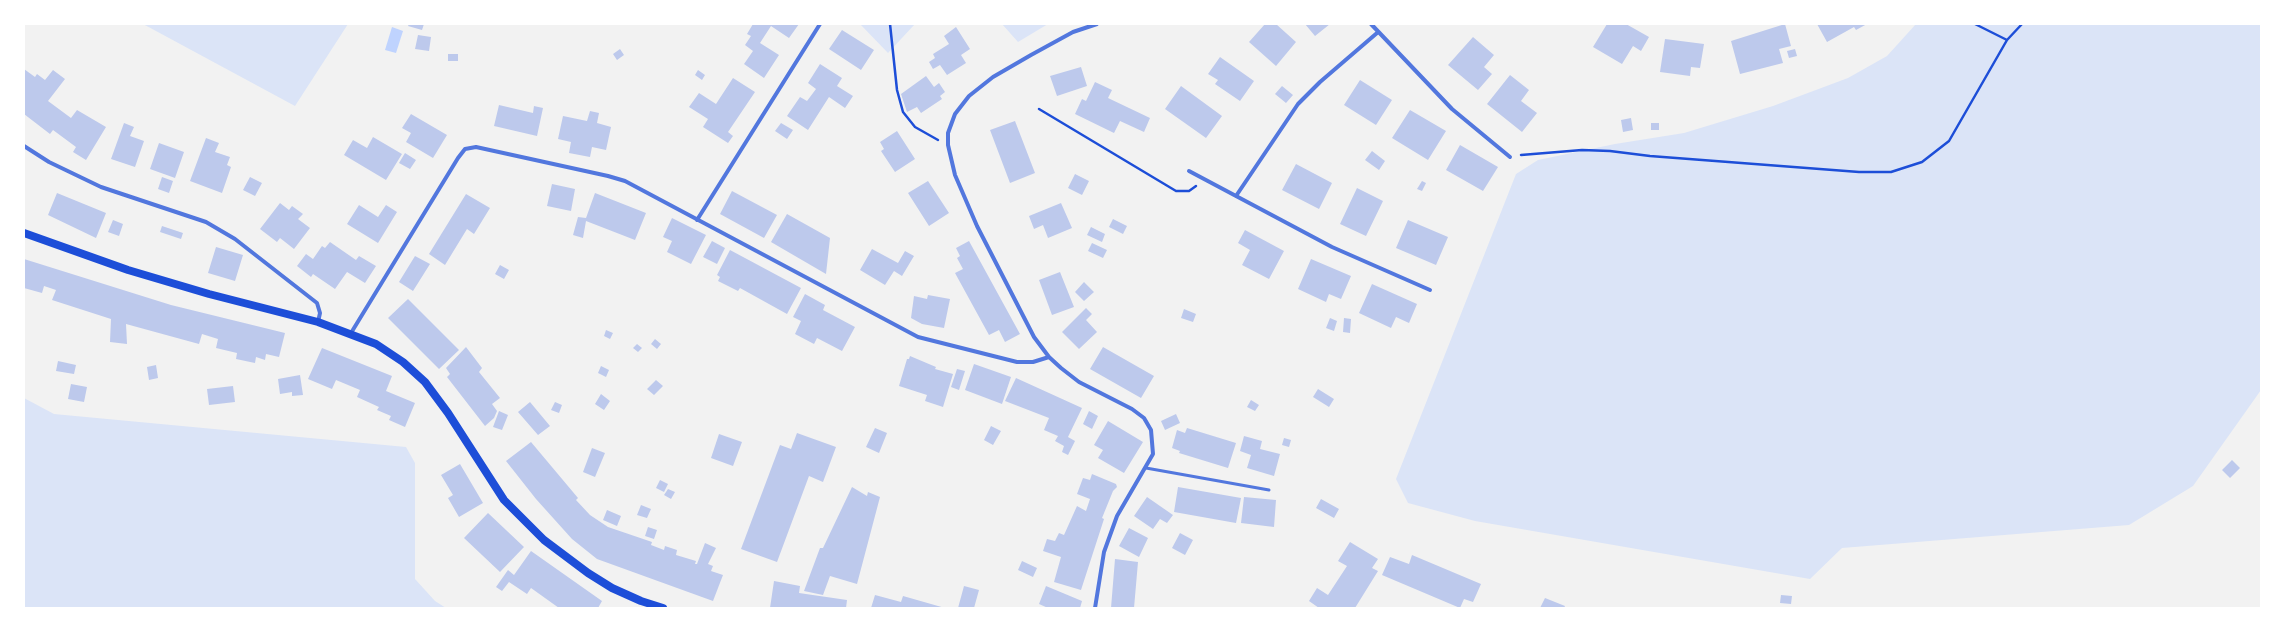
<!DOCTYPE html>
<html>
<head>
<meta charset="utf-8">
<style>
  body { margin:0 }
  #map { position:relative; width:2285px; height:632px; overflow:hidden; background:#f2f2f2; font-family:"Noto Sans",sans-serif }
  canvas { display:block }
  .frame { position:absolute; inset:0; border:25px solid #fff; pointer-events:none }
</style>
</head>
<body>
<div id="map">
<canvas width="2285" height="632"></canvas>
<div class="frame"></div>
</div>
<script>
const g = document.querySelector('canvas').getContext('2d');
g.lineJoin = 'round';
function fillPath(path, color) { g.fillStyle = color; g.fill(path, 'evenodd'); }
const poly = rows => new Path2D(rows.map(r => 'M' + r).join(''));
function trace(path, color, width, dash) { g.strokeStyle = color; g.lineWidth = width; g.lineCap = dash ? 'butt' : 'round'; g.setLineDash(dash || []); g.stroke(path); }
fillPath(poly([
  [143,24,348,24,295,106],
  [860,24,915,24,888,53],
  [1002,24,1048,24,1018,42],
  [1916,24,2261,24,2261,390,2193,486,2129,525,1842,548,1810,579,1475,521,1408,503,1396,479,1516,174,1538,160,1615,144,1684,133,1773,106,1848,78,1887,56],
  [24,398,54,414,406,447,415,463,415,579,435,601,446,608,24,608]
]), '#dbe4f7');
fillPath(poly([
  [392,27,403,31,396,53,385,50]
]), '#bfd3fe');
fillPath(poly([
  [409,24,424,24,422,30,408,26],
  [753,24,799,24,789,38,771,26,760,43,779,55,764,78,744,64,753,51,745,45,751,36,747,34],
  [1265,24,1276,24,1296,42,1276,66,1249,42],
  [1305,24,1330,24,1315,36],
  [1607,24,1626,24,1649,37,1641,51,1633,46,1622,64,1593,47],
  [1785,24,1791,46,1779,49,1783,63,1740,74,1731,41],
  [1817,24,1867,24,1856,30,1854,27,1827,42],
  [956,27,970,49,961,55,966,63,947,75,940,65,933,69,929,62,935,58,933,54,949,44,944,36],
  [842,30,874,50,861,70,829,49],
  [418,35,431,37,429,51,415,49],
  [1473,37,1494,55,1484,67,1492,74,1478,90,1448,65],
  [1665,39,1704,44,1700,68,1691,67,1690,76,1660,72],
  [620,49,624,55,617,60,613,54],
  [1795,49,1797,56,1789,58,1787,51],
  [448,54,458,54,458,61,448,61],
  [1220,57,1254,81,1240,101,1215,84,1218,80,1208,74],
  [820,64,842,78,837,86,853,96,845,108,829,97,808,130,787,116,800,97,807,101,816,89,808,83],
  [1081,67,1087,86,1057,96,1050,76],
  [24,69,35,77,37,74,45,80,53,70,65,79,48,101,71,118,77,110,106,127,86,160,73,152,76,147,53,130,50,134,24,114],
  [698,70,705,75,702,80,695,75],
  [1510,75,1529,90,1521,101,1537,113,1522,132,1487,104],
  [926,76,934,87,939,83,945,92,940,96,942,99,921,113,917,107,907,112,901,94],
  [733,78,755,92,728,132,733,136,728,143,703,127,708,119,689,107,699,93,716,104],
  [1360,80,1392,100,1376,125,1344,105],
  [1095,82,1112,90,1108,98,1150,118,1144,132,1120,121,1114,133,1075,114,1082,99,1086,101],
  [1181,86,1222,116,1206,138,1165,109],
  [1282,86,1293,95,1286,103,1275,94],
  [499,105,533,113,534,106,543,108,537,136,494,126],
  [1410,110,1446,131,1428,160,1392,138],
  [590,111,599,113,597,123,611,127,606,150,592,147,590,157,569,153,571,142,558,139,563,116,587,121],
  [411,114,447,135,433,158,406,142,411,133,402,128],
  [1631,118,1633,130,1623,132,1621,120],
  [1015,121,1035,173,1010,183,990,130],
  [124,123,134,127,130,136,144,141,135,167,111,159],
  [781,123,793,130,787,139,775,131],
  [1651,123,1659,123,1659,130,1651,130],
  [897,131,915,159,895,172,881,151,884,149,880,142],
  [373,137,402,154,386,180,344,155,353,140,367,148],
  [206,138,219,143,215,152,230,157,227,165,231,167,222,193,190,181],
  [159,143,184,152,175,178,150,169],
  [1460,145,1498,167,1483,191,1446,170],
  [1372,151,1385,161,1379,170,1365,160],
  [405,153,416,160,410,169,399,163],
  [1296,164,1332,183,1319,209,1282,190],
  [1075,174,1089,181,1082,195,1068,188],
  [162,177,173,181,169,193,158,189],
  [250,177,262,183,255,196,243,190],
  [928,181,949,213,929,226,908,193],
  [1422,181,1426,183,1422,191,1417,189],
  [552,184,575,189,571,211,547,206],
  [1357,188,1383,201,1366,236,1340,224],
  [732,191,777,215,764,238,720,214],
  [57,193,106,213,96,238,48,215],
  [595,193,646,213,635,240,586,221,583,238,573,235,578,217,586,218],
  [466,194,490,208,474,234,467,229,445,265,429,254],
  [280,203,289,210,292,206,303,214,298,219,310,228,294,249,280,238,277,242,260,229],
  [1061,203,1072,228,1048,238,1043,225,1034,229,1029,216],
  [359,205,378,217,386,205,397,212,378,243,347,224],
  [787,214,830,238,826,274,771,242],
  [672,218,706,235,691,264,667,252,672,241,663,237],
  [1113,219,1127,226,1123,234,1109,227],
  [113,220,123,224,119,236,108,232],
  [1408,220,1448,237,1436,265,1396,248],
  [162,226,183,233,181,239,160,232],
  [1091,227,1105,234,1102,242,1087,235],
  [1245,230,1284,251,1269,279,1242,265,1250,250,1238,243],
  [712,241,725,248,717,264,703,257],
  [969,241,1020,334,1005,342,999,330,989,335,955,273,963,269,957,258,960,256,956,248],
  [330,242,356,260,359,256,376,266,365,283,347,272,335,289,313,274,311,277,297,266,306,254,313,259,322,246,325,248],
  [1092,243,1107,250,1103,258,1088,251],
  [216,247,243,255,235,281,208,273],
  [872,249,898,263,905,251,914,256,902,276,894,271,885,285,860,270],
  [730,250,801,288,787,314,740,288,738,291,718,281,720,277,717,275],
  [415,256,430,264,413,291,399,282],
  [24,259,171,305,285,333,279,357,266,354,265,360,256,357,255,363,236,359,237,353,216,348,218,339,202,334,199,344,126,324,127,344,110,342,111,319,52,300,56,290,44,286,42,293,24,288],
  [1311,259,1351,276,1341,299,1329,294,1326,302,1298,289],
  [500,265,509,270,504,279,495,274],
  [1060,272,1074,307,1052,315,1039,280],
  [1084,282,1094,292,1084,301,1075,292],
  [1372,284,1417,304,1409,323,1396,317,1391,328,1359,313],
  [805,294,825,305,823,310,855,327,842,351,817,338,814,344,795,334,801,321,793,317],
  [928,295,950,299,944,328,922,324,911,318,914,296,927,299],
  [408,299,459,350,439,369,388,318],
  [1086,308,1092,314,1086,320,1097,332,1079,349,1062,332],
  [1184,309,1196,314,1193,322,1181,318],
  [1330,318,1337,321,1334,331,1326,328],
  [1344,318,1351,319,1350,333,1343,332],
  [606,330,613,333,610,339,604,336],
  [655,339,661,344,657,349,651,344],
  [637,344,642,348,638,352,633,348],
  [466,347,482,368,479,372,500,398,492,404,497,411,494,418,485,426,447,377,450,374,446,368],
  [1103,347,1154,376,1141,398,1090,369],
  [322,348,392,376,386,391,415,403,405,427,389,420,391,416,377,410,379,407,357,397,360,390,336,380,332,389,308,379],
  [910,356,936,367,935,369,953,374,943,407,925,401,927,395,899,386,907,359,909,359],
  [58,361,76,365,74,374,56,371],
  [974,364,1011,377,1002,404,965,390],
  [156,365,158,378,149,380,147,367],
  [601,366,609,370,606,377,598,373],
  [957,369,965,371,959,390,951,387],
  [300,375,303,395,292,396,292,392,280,394,278,379],
  [1016,378,1082,408,1068,437,1075,441,1068,455,1062,452,1064,446,1055,441,1058,436,1044,430,1049,418,1005,401],
  [656,380,663,386,654,395,647,389],
  [71,384,87,387,84,402,68,399],
  [233,386,235,402,209,405,207,389],
  [1318,389,1334,399,1329,407,1313,397],
  [601,394,610,401,604,410,595,404],
  [1251,400,1259,405,1255,411,1247,407],
  [530,402,550,426,538,435,518,412],
  [555,402,562,405,559,413,551,410],
  [499,411,508,415,502,430,493,427],
  [1089,411,1098,416,1092,429,1083,424],
  [1176,414,1180,423,1165,430,1161,421],
  [1108,421,1143,442,1124,473,1098,458,1103,450,1094,445],
  [991,426,1001,431,993,445,984,440],
  [875,428,887,433,879,453,866,447],
  [1187,428,1236,443,1228,468,1179,453,1180,451,1172,448,1177,430,1185,433],
  [797,433,836,447,823,482,809,476,777,562,741,549,780,445,791,449],
  [719,434,742,442,733,466,711,458],
  [1244,436,1262,441,1260,449,1280,454,1274,476,1247,468,1251,455,1240,451],
  [1284,438,1291,440,1289,447,1282,445],
  [531,442,578,498,576,500,590,515,608,527,652,542,651,545,664,550,665,546,677,550,676,555,696,561,695,564,697,564,705,543,716,548,708,564,713,566,711,571,723,575,713,601,597,559,572,539,536,499,506,461],
  [592,448,605,453,595,477,583,472],
  [2232,460,2240,468,2230,478,2222,470],
  [460,464,483,503,459,517,448,498,453,495,441,475],
  [1092,474,1116,484,1117,487,1113,491,1102,518,1104,519,1081,590,1054,582,1061,557,1043,551,1047,539,1055,541,1059,533,1064,535,1077,506,1086,511,1090,499,1077,494,1083,478,1090,480],
  [660,480,668,484,664,492,656,488],
  [852,487,867,496,868,492,880,497,857,584,830,576,823,595,804,591,820,548,823,548],
  [1178,487,1241,498,1236,523,1174,512],
  [668,489,675,492,671,499,664,495],
  [1147,497,1173,515,1167,523,1160,519,1153,529,1134,516],
  [1244,497,1276,500,1274,527,1241,523],
  [1321,499,1339,509,1334,518,1316,508],
  [641,505,651,509,647,518,637,515],
  [607,510,621,516,617,526,603,520],
  [488,513,524,547,500,572,464,538],
  [648,527,657,530,654,539,645,536],
  [1129,528,1148,538,1139,557,1119,546],
  [1180,533,1193,540,1185,555,1172,548],
  [1350,542,1378,559,1372,568,1378,571,1355,608,1319,608,1309,601,1317,588,1328,595,1347,566,1338,561],
  [531,551,602,601,598,608,559,608,531,588,527,594,509,582,502,591,496,587,508,570,514,575],
  [1412,555,1481,584,1473,602,1464,599,1460,608,1382,575,1390,557,1409,564],
  [1115,559,1138,562,1134,608,1111,608],
  [1022,561,1037,568,1033,577,1018,570],
  [774,581,800,586,799,593,847,600,846,608,770,608],
  [964,586,979,590,974,608,958,608],
  [1046,586,1082,601,1080,608,1048,608,1039,604],
  [875,595,901,602,903,596,945,608,871,608],
  [1781,595,1792,596,1791,604,1780,603],
  [1545,598,1565,606,1564,608,1540,608]
]), '#bdc9ec');
trace(poly([
  [890,24,897,90,903,112,915,127,938,140],
  [1975,24,2007,40],
  [1039,109,1176,191,1189,191,1196,186],
  [1521,155,1582,150,1610,151,1650,156,1859,172,1891,172,1922,162,1949,141,2007,40,2022,24]
]), '#1d4ed8', 2.5);
trace(poly([
  [1146,468,1269,490]
]), '#5277de', 3);
trace(poly([
  [1371,24,1452,109,1510,157],
  [24,146,49,162,101,187,206,222,235,239,317,303,320,313,318,322],
  [1189,171,1332,247,1430,290],
  [1236,196,1298,104,1320,82,1377,33],
  [697,220,820,24],
  [351,333,458,158,465,149,476,147,608,176,625,181,918,337,1017,362,1033,362,1049,357],
  [1095,608,1104,552,1117,516,1153,454,1151,430,1144,418,1132,409,1079,382,1061,368,1049,357,1034,337,977,226,955,175,948,145,948,133,955,114,969,96,993,77,1031,55,1073,32,1097,24]
]), '#5277de', 4);
trace(poly([
  [24,233,128,270,209,294,318,322,376,344,403,362,425,382,448,413,504,500,544,540,588,573,612,588,641,601,663,608]
]), '#1d4ed8', 8);
</script>
</body>
</html>
